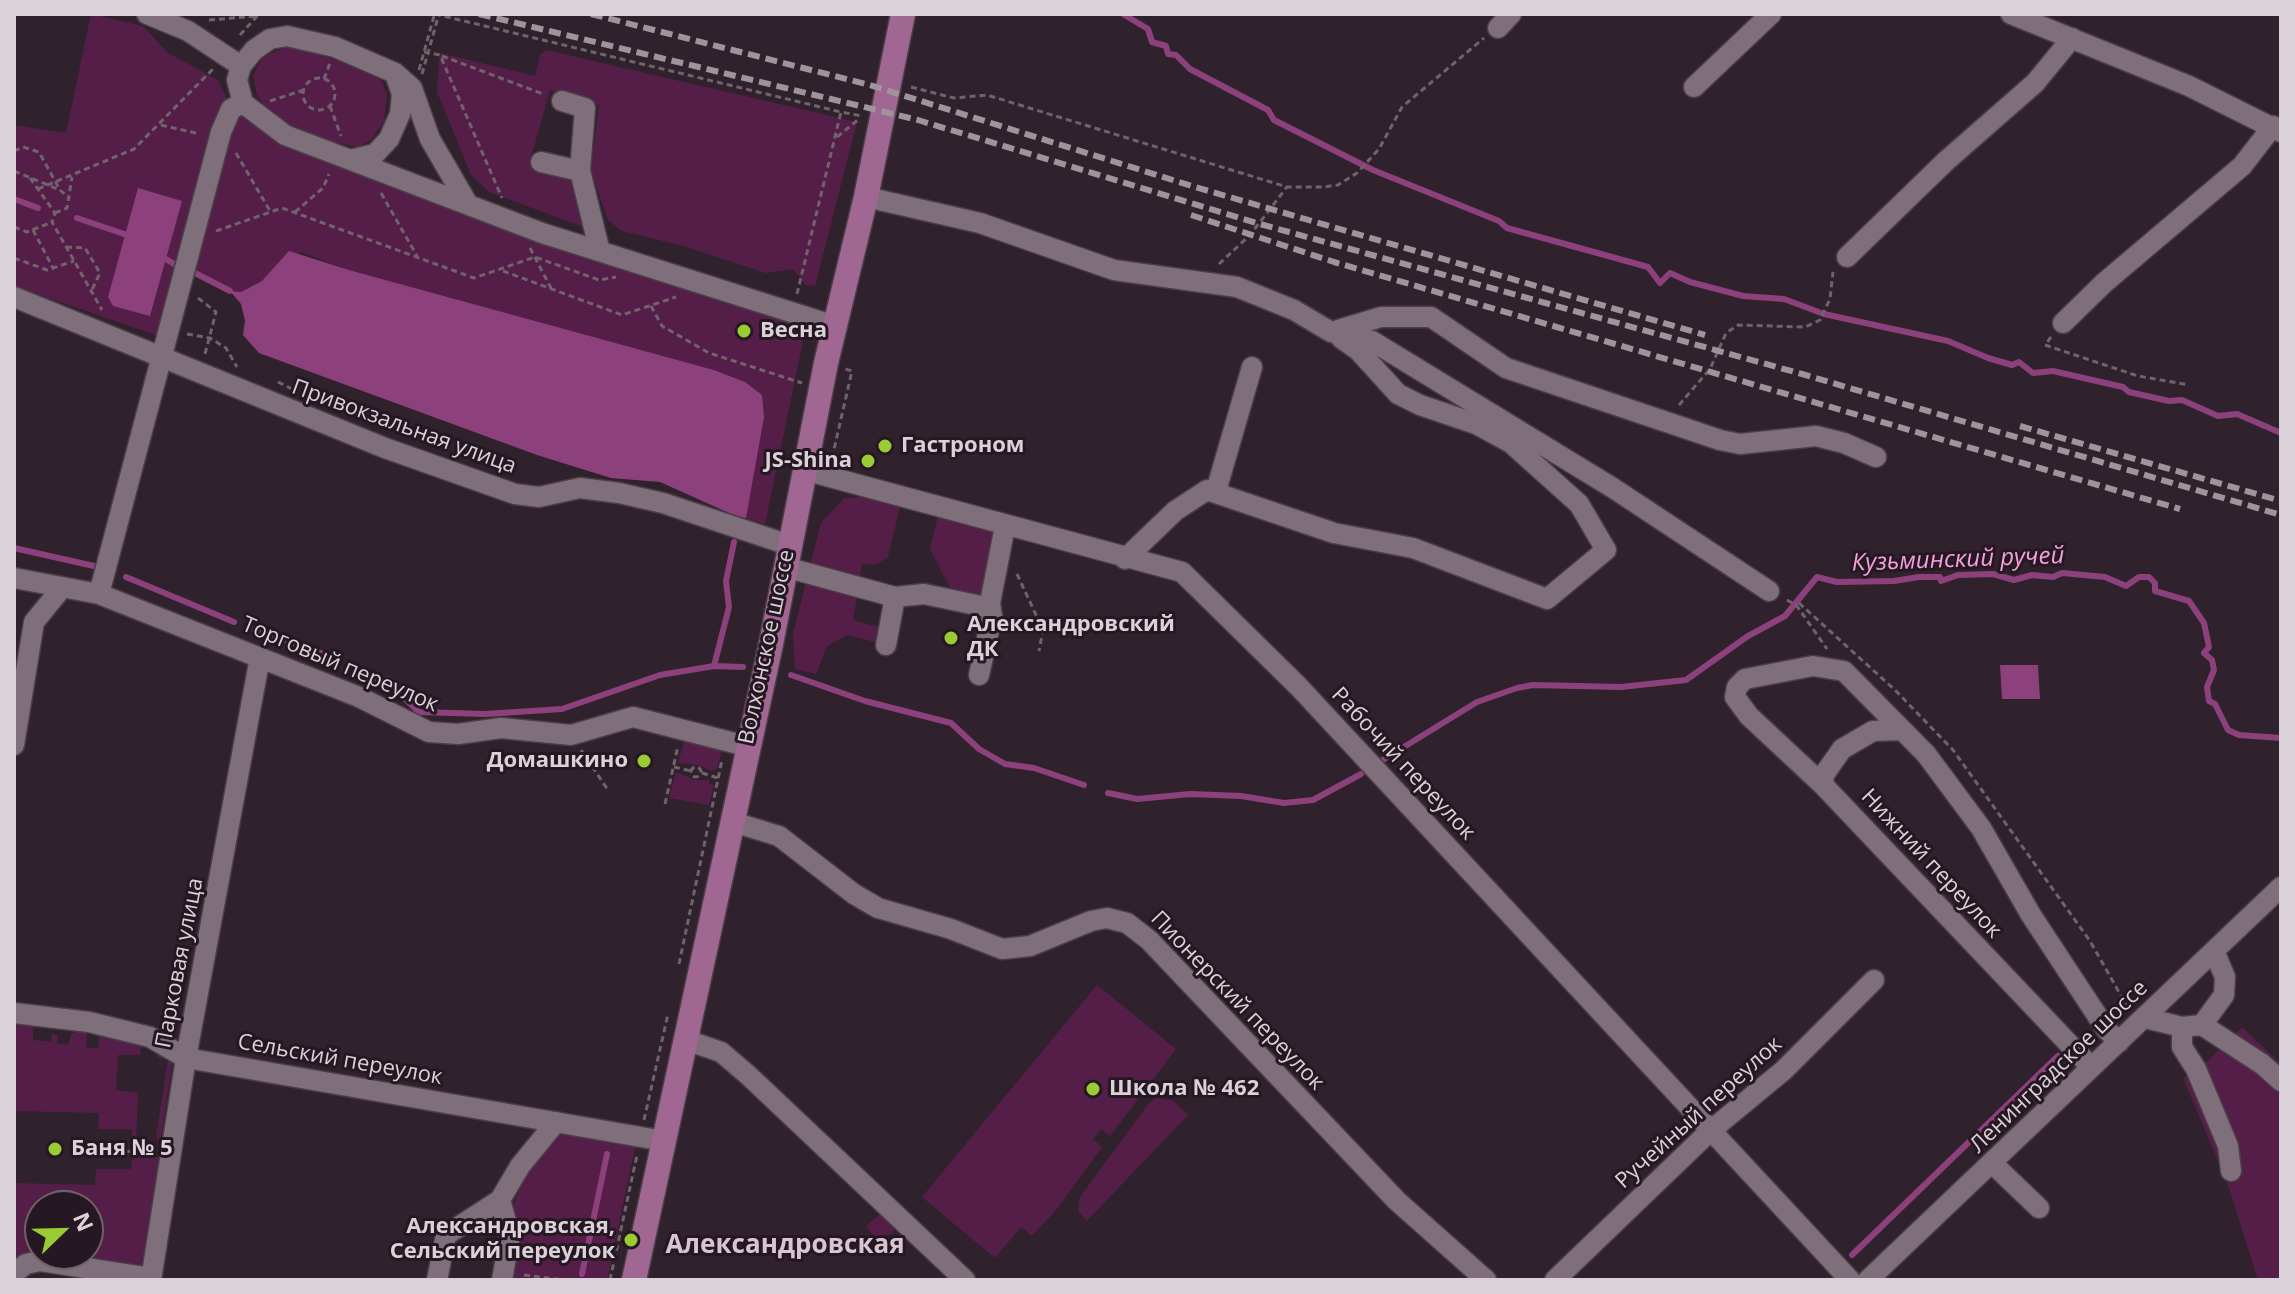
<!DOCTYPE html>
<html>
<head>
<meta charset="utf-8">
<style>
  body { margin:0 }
  #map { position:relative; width:2295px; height:1294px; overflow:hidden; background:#30222c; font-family:"Open Sans",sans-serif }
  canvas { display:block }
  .frame { position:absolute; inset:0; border:16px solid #dbd1d8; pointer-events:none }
  .north { position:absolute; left:24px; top:1190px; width:80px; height:80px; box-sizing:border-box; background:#261822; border:2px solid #6e626b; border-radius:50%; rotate:67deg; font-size:22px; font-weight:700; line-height:32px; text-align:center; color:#dbd1d8 }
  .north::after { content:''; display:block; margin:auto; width:28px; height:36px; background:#9acb35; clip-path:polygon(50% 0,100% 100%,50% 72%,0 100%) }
</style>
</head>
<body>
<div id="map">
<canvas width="2295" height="1294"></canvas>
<div class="frame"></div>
<div class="north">N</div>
</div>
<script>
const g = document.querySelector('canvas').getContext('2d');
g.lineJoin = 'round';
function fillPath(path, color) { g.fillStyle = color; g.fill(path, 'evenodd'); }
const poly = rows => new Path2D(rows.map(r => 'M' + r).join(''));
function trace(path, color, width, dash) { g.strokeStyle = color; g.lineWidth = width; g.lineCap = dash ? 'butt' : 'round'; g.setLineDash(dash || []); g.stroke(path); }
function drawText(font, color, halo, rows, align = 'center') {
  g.font = font + ' "Open Sans",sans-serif'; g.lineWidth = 6; g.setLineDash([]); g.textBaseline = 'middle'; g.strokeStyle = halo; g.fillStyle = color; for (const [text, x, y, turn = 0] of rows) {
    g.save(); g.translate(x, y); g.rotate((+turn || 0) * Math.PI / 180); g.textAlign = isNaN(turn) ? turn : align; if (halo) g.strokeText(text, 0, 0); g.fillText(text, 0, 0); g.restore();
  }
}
fillPath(poly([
  [91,14,143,26,168,53,218,80,227,99,218,111,159,336,14,286,14,125,66,133],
  [289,46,368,70,381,79,387,95,384,121,371,140,357,147,334,142,299,131,268,111,257,95,253,75,263,57],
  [546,50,857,122,815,286,806,285,793,269,766,273,683,246,622,231,608,220,591,171,599,105,550,90,530,161,568,173,577,181,584,227,489,192,471,175,437,92,440,53,535,76,540,55],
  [240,115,289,147,793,323,803,341,765,524,746,518,753,466,745,382,714,370,349,270,301,252,262,281,241,292,230,291,195,273,229,128],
  [866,497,900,506,888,557,877,564,862,564,853,620,881,628,878,643,848,635,827,646,816,674,795,669,793,634,821,523,844,498],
  [938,516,992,531,997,540,983,597,951,590,930,549],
  [685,738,722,750,717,769,711,771,698,765,678,763],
  [676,772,695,780,709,780,709,784,714,785,709,805,669,798],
  [1097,985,1176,1049,1110,1136,1101,1129,1093,1139,1102,1147,1057,1209,1032,1236,1021,1227,995,1258,922,1197],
  [14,1020,33,1023,33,1040,51,1042,52,1034,58,1035,57,1043,68,1045,71,1034,80,1030,87,1032,86,1047,98,1049,99,1038,105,1035,142,1042,140,1055,118,1055,116,1090,138,1093,136,1144,132,1141,132,1129,98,1129,99,1113,14,1111],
  [2242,1027,2281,1064,2281,1280,2258,1280,2228,1185,2183,1078,2204,1065],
  [157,1053,173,1059,160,1143,156,1137,168,1059,157,1058],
  [1156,1098,1172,1100,1188,1115,1087,1221,1078,1211,1080,1197,1149,1103],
  [557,1129,636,1143,607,1280,509,1280,508,1218,528,1169],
  [155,1155,160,1160,153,1200,156,1210,146,1264,130,1269,14,1263,14,1183,95,1185,96,1169,131,1169,132,1158],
  [40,1206,88,1206,88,1254,40,1254],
  [881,1213,896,1228,891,1234,875,1238,866,1226]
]), '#551e49');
fillPath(poly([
  [138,188,182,201,150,316,113,306,108,297],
  [289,251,349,270,714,370,745,382,762,395,764,417,746,518,738,517,660,482,611,478,537,455,259,353,243,335,245,321,241,304,230,291,241,292,262,281],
  [2000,665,2038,665,2040,699,2002,699]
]), '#8d417c');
trace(poly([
  [1123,14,1148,29,1152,42,1166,46,1168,54,1176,55,1190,69,1268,110,1274,120,1373,170,1499,221,1507,228,1648,267,1660,283,1670,273,1690,282,1743,296,1784,299,1824,314,1948,341,1988,358,2012,365,2019,362,2033,373,2053,371,2123,387,2129,392,2169,401,2182,400,2218,416,2237,414,2281,433],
  [14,199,38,208],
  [77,218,130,236],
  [159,255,174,264],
  [195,273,230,291],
  [14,548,94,566],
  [126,577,234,622],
  [253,629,329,656],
  [714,666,729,607,726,581,734,542],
  [355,668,379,682,388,679,396,684,400,694,419,712,485,714,562,709,660,675,714,666,743,667],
  [791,675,865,701,951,723,979,749,1005,764,1034,768,1084,785],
  [1381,761,1477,702,1517,688,1533,685,1621,687,1686,680,1748,636,1785,616,1817,577,1837,582,1894,581,1919,577,1940,577,1941,581,1958,575,1993,574,2014,580,2032,575,2053,577,2062,573,2105,577,2126,586,2139,577,2149,577,2155,583,2155,591,2189,601,2204,623,2209,647,2204,653,2212,660,2214,670,2207,687,2209,701,2215,704,2228,730,2239,735,2281,738],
  [1108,793,1137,799,1190,794,1241,796,1284,803,1313,800,1361,774],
  [1852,1255,2058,1056],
  [582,1274,607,1154]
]), '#8d417c', 6);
const minor = poly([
  [147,14,188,31,241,66],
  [2011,14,2189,86,2281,132],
  [1498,28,1511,14],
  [1694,87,1771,14],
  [562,101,585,108,580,171,599,248],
  [354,159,375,154,389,139,400,114,402,94,396,77],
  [541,162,580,171],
  [866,197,980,223,1114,270,1237,287,1294,310,1331,332,1372,341,1613,488,1769,591],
  [466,201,430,139,412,88,395,73,335,47,287,36,270,39,254,50,241,66,237,80,243,103,285,135,542,233,835,326],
  [1847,257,1946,161,2035,83,2072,38],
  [14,297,385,448,515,494,539,497,580,488,619,493,663,503,789,545],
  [2063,323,2104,283,2242,166,2273,126],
  [1338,330,1381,317,1431,317,1506,368,1720,440,1740,444,1816,436,1844,443,1876,457],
  [804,470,1182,572,1299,687,1850,1280],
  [1216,491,1252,367],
  [1125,559,1175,511,1207,490,1334,533,1413,548,1547,599,1606,550,1579,504,1511,443,1476,424,1420,405,1398,394,1358,350,1341,338],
  [785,567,895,597,924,594,981,606,990,603,1005,526],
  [14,578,99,594,359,697,429,732,458,734,501,728,571,735,633,717,746,746],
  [99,594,221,132,231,109,243,103],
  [886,645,895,597],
  [979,675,992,616,990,603],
  [14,745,34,622,61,589],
  [1824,786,1823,776,1842,749,1873,731,1899,730],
  [733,822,779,836,854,894,878,908,951,929,1002,949,1030,946,1091,921,1107,918,1127,923,1149,940,1397,1201,1486,1280],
  [14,1013,89,1022,150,1037,186,1058,664,1141],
  [2145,1018,2182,1027,2202,1025,2262,1064,2281,1081],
  [2202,1025,2224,995,2225,977,2214,951],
  [2182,1027,2182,1047,2196,1069,2228,1146,2231,1171],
  [686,1040,721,1052,748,1075,965,1280],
  [2091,1067,1824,786,1749,716,1735,697,1737,687,1745,679,1813,666,1844,671,1926,754,1981,828,2031,915,2106,1029,2119,1042],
  [1993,1164,2039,1208],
  [500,1200,510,1235,502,1280],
  [14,1273,26,1264,40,1261,151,1278],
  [151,1280,186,1058,260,657],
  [437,1280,446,1235,500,1200,520,1166,556,1122],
  [1555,1280,1709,1132,1784,1070,1874,980],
  [1868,1280,2281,887]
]);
const major = poly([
  [634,1280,771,644,826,363,866,197,903,14]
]);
trace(minor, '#4a3e47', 23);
trace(major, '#4a3e47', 27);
trace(poly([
  [435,14,841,112],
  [209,20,257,16],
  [240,35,259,14],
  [424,52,440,55,502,198],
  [442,56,543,94],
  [419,70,434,16],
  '303 94a16 16 0 1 1 32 0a16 16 0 1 1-32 0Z',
  [324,79,330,63],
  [911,87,954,98,987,95,1287,187,1323,187,1338,185,1357,173,1379,149,1402,107,1484,38],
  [270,101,304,90],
  [330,106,341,136],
  [161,125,200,134],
  [837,137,859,119],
  [14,151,23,147,39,152,60,190,70,199],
  [236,153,270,211],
  [14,171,60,190],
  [30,178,55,213,52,222,102,310],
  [38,189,134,149,213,69],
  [381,193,417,256],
  [295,212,323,188,329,174],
  [55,213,67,208,72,177],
  [14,227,27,232,52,222],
  [33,230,53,268],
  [216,231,282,208,474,278,535,257,599,280,616,277],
  [66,247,85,248,100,273,91,292],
  [530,248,552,290],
  [14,258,47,270,74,261],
  [1219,264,1250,235,1287,187],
  [503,271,622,315,676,297],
  [797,294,841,112,862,116],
  [198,298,216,312,205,354],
  [651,306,662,326,709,353,802,383],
  [187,334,210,338,226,348,237,367],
  [2051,337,2045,345,2138,376,2189,385],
  [278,382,292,389],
  [1679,405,1710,369,1726,333,1738,325,1805,327,1820,320,1830,299,1833,272],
  [832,458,852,371,845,369],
  [1017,574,1043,630,1039,651],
  [1787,600,1797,606,1827,649],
  [1799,603,1895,690,1953,750,2090,941,2128,1008],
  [581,750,608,790],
  [674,767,691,771],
  '691 772a5 5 0 1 1 10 0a5 5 0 1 1-10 0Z',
  [702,773,718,778],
  [665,804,678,746],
  [679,964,722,760],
  [644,1120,668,1014],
  [105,1152,146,1151],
  [524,1275,564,1280],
  [610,1280,637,1155]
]), '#70636c', 3, [6, 4]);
trace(minor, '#7f6f7b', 20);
trace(major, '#a06793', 24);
trace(poly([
  [479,14,918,120,1260,224,1802,374,2281,515],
  [591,14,870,85,1195,187,1705,335],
  [1191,215,1334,262,2180,509],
  [2020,426,2281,501]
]), '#9f949c', 6, [12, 6]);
trace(poly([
  [422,74,439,14]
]), '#70636c', 3, [6, 4]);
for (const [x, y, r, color] of [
  [744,331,8,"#9acb35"],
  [885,446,8,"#9acb35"],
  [868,461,8,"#9acb35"],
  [951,638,8,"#9acb35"],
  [644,761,8,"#9acb35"],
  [1093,1089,8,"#9acb35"],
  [55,1149,8,"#9acb35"],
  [631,1240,8,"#9acb35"]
]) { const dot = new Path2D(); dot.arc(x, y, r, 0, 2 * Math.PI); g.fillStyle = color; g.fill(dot); trace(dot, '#261822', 3); }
drawText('bold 22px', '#dbd1d8', '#261822', [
  ["Весна",760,331],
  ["Гастроном",901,446],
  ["JS-Shina",852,461,"right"],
  ["Александровский",967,625],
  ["ДК",967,650],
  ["Домашкино",628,761,"right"],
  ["Школа № 462",1109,1089],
  ["Баня № 5",71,1149],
  ["Александровская,",615,1227,"right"],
  ["Сельский переулок",615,1252,"right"]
], 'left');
drawText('22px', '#dbd1d8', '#261822', [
  ["Привокзальная улица",404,427,20],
  ["Волхонское шоссе",767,647,-78],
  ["Торговый переулок",340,665,23],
  ["Рабочий переулок",1403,764,47],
  ["Нижний переулок",1931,864,47],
  ["Парковая улица",180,963,-79],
  ["Пионерский переулок",1237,1001,46],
  ["Сельский переулок",340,1060,10],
  ["Ленинградское шоссе",2059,1067,-44],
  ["Ручейный переулок",1699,1113,-42]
]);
drawText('italic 24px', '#f4a0df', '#261822', [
  ["Кузьминский ручей",1958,560,-2]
]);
drawText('bold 26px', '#d8c5d2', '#261822', [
  ["Александровская",785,1246]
]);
</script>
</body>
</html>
